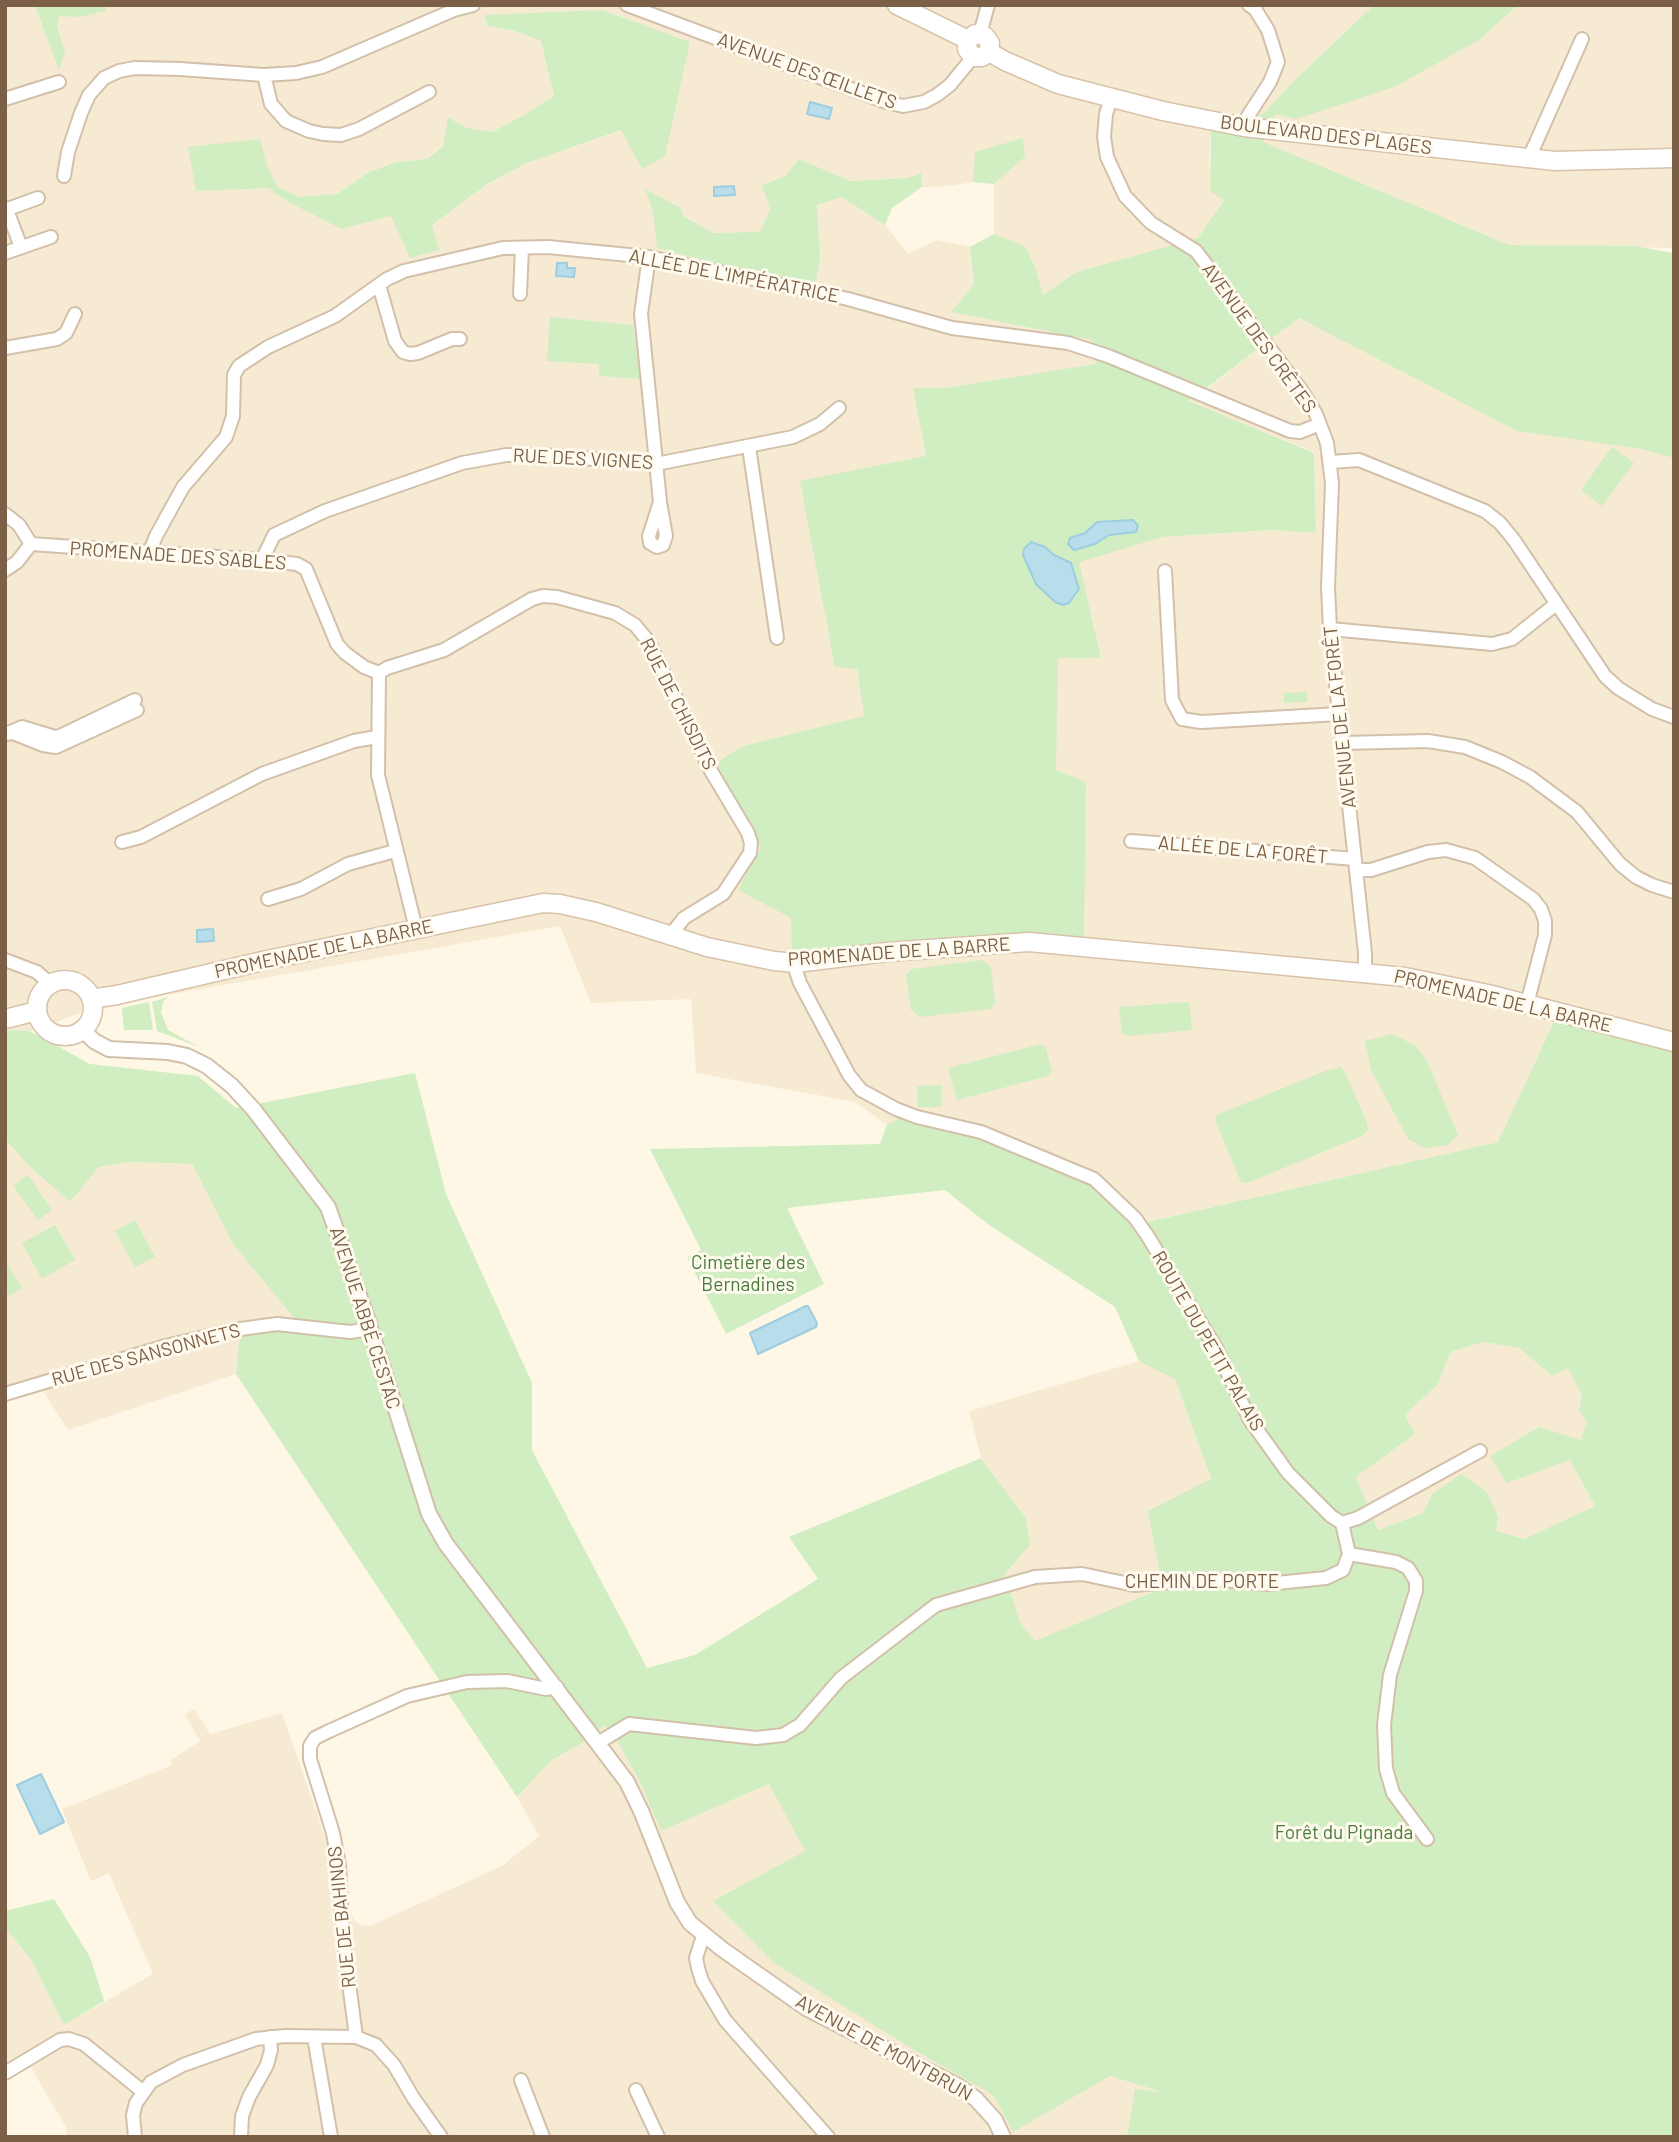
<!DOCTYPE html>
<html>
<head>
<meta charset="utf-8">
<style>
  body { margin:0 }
  #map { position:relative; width:1679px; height:2142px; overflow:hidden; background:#fef7e6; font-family:Barlow,sans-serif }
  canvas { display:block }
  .frame { position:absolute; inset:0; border:7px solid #7b5f47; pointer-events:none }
</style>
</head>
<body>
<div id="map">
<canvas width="1679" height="2142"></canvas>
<div class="frame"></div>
</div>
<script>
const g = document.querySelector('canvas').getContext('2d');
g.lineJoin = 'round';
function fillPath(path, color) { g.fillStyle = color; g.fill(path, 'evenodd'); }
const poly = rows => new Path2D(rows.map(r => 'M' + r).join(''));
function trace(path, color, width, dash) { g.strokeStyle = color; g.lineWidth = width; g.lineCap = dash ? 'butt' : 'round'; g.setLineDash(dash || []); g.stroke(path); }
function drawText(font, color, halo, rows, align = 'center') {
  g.font = font + ' Barlow,sans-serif'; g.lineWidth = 6; g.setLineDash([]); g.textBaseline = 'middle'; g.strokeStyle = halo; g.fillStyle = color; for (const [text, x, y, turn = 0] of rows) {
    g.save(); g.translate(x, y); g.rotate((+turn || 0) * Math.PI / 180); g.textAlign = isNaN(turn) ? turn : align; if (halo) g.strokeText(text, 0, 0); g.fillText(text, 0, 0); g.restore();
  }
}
fillPath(poly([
  [5,5,1374,5,1297,78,1479,40,1518,5,1674,5,1674,248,1509,245,1211,133,1209,166,1224,200,1198,238,1076,272,1043,295,1036,269,1025,246,994,234,994,184,1025,157,1023,138,976,152,973,182,949,186,922,187,921,174,908,178,851,181,799,159,770,209,760,233,713,233,683,216,645,190,653,212,658,248,700,258,820,256,817,205,842,197,885,225,908,254,937,240,970,247,974,284,951,312,1092,340,1097,364,944,388,914,388,926,456,857,669,864,717,743,746,719,766,761,848,1086,783,1055,770,1058,658,1101,657,1078,561,1163,537,1274,530,1316,532,1314,452,1189,402,1299,318,1376,356,1674,458,1674,1041,1557,1015,1498,1142,1146,1222,1100,1175,916,1108,887,1125,855,1102,696,1073,691,999,591,1003,560,926,98,1007,30,1031,5,1032],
  [484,15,532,15,664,156,622,130,527,163,487,184,431,225,438,250,391,216,341,229,290,203,268,188,267,165,277,187,298,197,337,194,369,172,396,162,426,159,464,127,492,132,524,115,554,96,541,41,515,31,488,26],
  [5,1139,29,1166,70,1202,99,1167,130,1162,192,1164,233,1244,303,1329,240,1332,236,1374,68,1430,42,1390,5,1401],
  [1483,1342,1519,1348,1552,1376,1568,1368,1582,1396,1587,1421,1581,1440,1491,1456,1507,1482,1570,1460,1595,1506,1524,1539,1496,1531,1432,1494,1423,1513,1378,1530,1356,1477,1415,1434,1405,1415,1437,1385,1451,1352],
  [1139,1361,1175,1378,1211,1480,1164,1588,1035,1642,1021,1625,1005,1574,1030,1545,1026,1518,981,1458,969,1411],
  [194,1709,210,1734,282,1713,354,1920,360,1925,370,1926,502,1866,539,1836,517,1797,552,1760,584,1742,605,1725,617,1741,640,1782,661,1831,769,1784,914,2050,993,2095,1013,2131,1110,2076,1167,2094,1152,2137,67,2137,66,2127,30,2066,5,2080,5,1928,30,1958,64,2025,153,1974,109,1873,91,1881,62,1809,172,1765,171,1760,200,1741,185,1714]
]), '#f7ead3');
fillPath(poly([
  [35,5,105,5,106,11,78,17,59,16,57,26,65,53,59,70],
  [1374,5,1518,5,1479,40,1394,87,1296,119,1276,114,1263,142,1509,245,1634,246,1674,253,1674,458,1642,449,1517,431,1299,318,1189,401,1314,453,1316,533,1274,530,1163,537,1079,562,1101,658,1058,658,1056,770,1086,782,1084,937,1032,934,792,954,791,918,738,890,761,848,718,766,722,759,743,746,864,716,857,669,835,667,800,481,926,456,913,388,944,388,1096,364,1091,340,951,312,974,284,970,247,994,234,1025,246,1036,269,1043,295,1076,272,1198,238,1224,200,1210,191,1211,132,1235,133,1265,112,1297,78],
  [602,10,690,42,665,156,642,169,621,130,527,163,487,184,432,225,439,250,410,258,391,216,341,229,290,203,268,188,196,191,188,147,260,139,267,165,277,187,299,197,337,194,369,172,396,162,427,159,443,146,448,117,464,127,492,132,524,115,554,96,541,41,515,31,488,26,484,15],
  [1023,138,1025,157,994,184,973,182,975,152],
  [799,159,851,181,908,178,921,173,922,187,892,208,885,225,842,197,817,205,820,256,816,282,790,282,657,248,653,212,645,189,681,208,683,216,713,233,760,232,770,209,762,185,786,176],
  [550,317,633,325,640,379,599,376,599,364,547,361],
  [1612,447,1634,463,1602,506,1581,490],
  [1307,692,1307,702,1284,703,1284,693],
  [982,960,991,967,995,1003,991,1009,920,1017,911,1010,906,975,912,969],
  [168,997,163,1002,161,1012,168,1030,199,1047,157,1031,152,1002],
  [149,1002,153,1030,124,1030,122,1008],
  [1189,1002,1192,1030,1129,1036,1122,1034,1119,1007],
  [1557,1015,1674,1041,1674,2137,1127,2137,1135,2089,1161,2092,1110,2076,1013,2132,993,2095,914,2050,774,1963,713,1901,805,1851,769,1784,661,1831,640,1782,617,1741,605,1725,584,1742,552,1760,517,1797,236,1374,240,1332,302,1328,233,1244,192,1164,130,1162,99,1167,70,1202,29,1166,5,1139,5,1032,11,1030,30,1031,90,1064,198,1076,236,1108,415,1073,446,1194,532,1383,532,1450,647,1668,695,1655,818,1579,789,1537,981,1458,1026,1518,1030,1545,1005,1574,1021,1625,1035,1641,1163,1588,1148,1511,1211,1479,1175,1379,1139,1361,1115,1307,989,1225,945,1190,787,1208,824,1284,726,1334,687,1257,701,1250,650,1149,880,1144,887,1125,916,1108,1100,1175,1147,1222,1498,1142],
  [1483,1342,1519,1348,1552,1376,1568,1368,1582,1396,1579,1411,1587,1421,1581,1440,1539,1427,1490,1456,1507,1483,1570,1460,1595,1506,1524,1539,1496,1531,1498,1517,1487,1492,1461,1474,1432,1494,1423,1513,1378,1530,1356,1477,1415,1434,1405,1415,1437,1385,1451,1352],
  [1393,1034,1416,1046,1427,1061,1458,1135,1448,1145,1425,1148,1408,1139,1371,1070,1365,1041],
  [1041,1044,1046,1048,1052,1072,1048,1076,957,1100,948,1068],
  [1341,1067,1346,1074,1367,1123,1368,1130,1362,1136,1247,1183,1241,1182,1215,1121,1217,1115,1325,1071],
  [941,1085,941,1107,918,1107,917,1086],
  [28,1175,52,1210,38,1220,13,1186],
  [135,1220,155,1257,135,1267,115,1231],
  [55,1225,75,1260,42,1279,22,1243],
  [5,1260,22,1288,9,1296,5,1290],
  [54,1899,90,1957,104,2001,64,2025,30,1958,5,1928,5,1911]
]), '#d0eec2');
const water = poly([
  [810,102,832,108,829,119,807,114,810,102],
  [734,186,735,195,714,196,714,187,734,186],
  [557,263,567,263,567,268,575,268,574,277,556,276,557,263],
  [1133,520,1138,526,1136,532,1109,535,1095,544,1074,550,1068,544,1070,538,1085,533,1097,522,1133,520],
  [1031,542,1045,547,1054,555,1071,563,1079,589,1069,603,1063,605,1055,602,1036,584,1023,555,1024,549,1031,542],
  [213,929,214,941,197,942,197,930,213,929],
  [806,1306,808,1306,817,1323,816,1327,758,1354,750,1333,806,1306],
  [41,1774,64,1822,40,1834,17,1785,41,1774]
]);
fillPath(water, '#b8deeb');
trace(water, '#9dcdde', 2);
const minor = poly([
  [627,5,886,102,903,106,924,102,937,95,950,85,973,57],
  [980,34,988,5],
  [264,75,271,104,286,121,309,131,323,134,341,135,359,129,429,92],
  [1111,98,1106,114,1104,137,1107,157,1125,196,1151,223,1196,251,1302,391,1316,414,1327,443,1332,483,1328,587,1330,629,1365,953,1365,972],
  [5,99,59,82],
  [1244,127,1248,116,1270,82,1278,62,1268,30,1255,9,1249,5],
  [1529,158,1582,39],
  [64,176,68,152,81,113,89,95,104,78,119,71,135,68,180,69,264,75,296,73,322,67,454,10,473,5],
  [5,210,38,198],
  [7,210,21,247],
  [5,253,51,237],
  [649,257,641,314,660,502,666,536,663,545,657,547,650,543,649,536,660,502],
  [379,285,395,341,403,352,410,354,418,353,452,339,460,339],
  [520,294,522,248],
  [5,348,57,339,66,333,75,314],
  [749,447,777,638],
  [1331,462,1359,460,1485,511,1500,523,1514,540,1605,676,1618,688,1652,709,1674,717],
  [5,514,19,525,31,544,262,560,297,564,306,569,337,644,345,653,364,667,379,673,378,775,416,929],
  [150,551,156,536,183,487,226,437,233,416,234,375,239,366,268,347,335,316,387,279,404,271,503,248,548,247,649,257,848,299,952,328,1068,343,1108,356,1290,431,1300,432,1320,424],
  [262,560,274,535,325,511,462,463,506,455,544,455,656,464,793,437,820,424,839,408],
  [5,570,17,562,31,544],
  [1165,571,1172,700,1182,719,1201,722,1339,714],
  [1330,629,1492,644,1512,639,1556,604],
  [379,673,387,668,444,650,532,599,543,596,557,597,615,613,635,625,649,642,711,771,748,833,751,843,750,853,723,894,684,918,670,936],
  [8,733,22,727,55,737,60,736,135,700],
  [5,734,13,733,43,745,56,747,137,710],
  [1342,743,1428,741,1465,747,1502,762,1530,777,1577,812,1620,864,1636,877,1652,885,1674,892],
  [1131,841,1355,859],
  [122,842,141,837,262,774,354,741,377,737],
  [1356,870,1371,870,1428,852,1446,850,1475,858,1533,899,1541,909,1545,921,1545,935,1527,1004],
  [268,899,301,889,348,864,395,851],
  [5,960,37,972,50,984],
  [796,963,796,971,800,983,849,1075,861,1090,896,1109,917,1117,981,1132,1094,1179,1135,1218,1147,1235,1216,1348,1250,1420,1288,1473,1331,1516,1342,1523,1358,1518,1480,1451],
  [5,1394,166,1346,233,1330,277,1324,350,1332,370,1329],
  [1342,1523,1349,1554,1396,1562,1408,1568,1416,1581,1416,1591,1390,1675,1384,1725,1386,1769,1393,1793,1427,1839],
  [598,1743,629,1724,756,1738,783,1735,800,1725,841,1678,936,1605,1035,1577,1082,1574,1134,1585,1211,1579,1267,1584,1326,1578,1343,1570,1349,1554],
  [703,1936,696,1958,698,1968,702,1981,725,2020,828,2137],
  [314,2037,331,2137],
  [356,2037,343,1937,339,1865,333,1833,310,1759,310,1746,315,1738,327,1732,407,1696,467,1682,507,1681,546,1689,557,1687],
  [5,2073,60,2040,69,2039,84,2044,142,2091],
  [521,2080,543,2137],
  [636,2090,658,2137],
  [135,2137,133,2115,136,2103,151,2082,183,2065,256,2039,285,2036,356,2037,376,2045,394,2065,414,2099,441,2137],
  [241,2137,242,2116,249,2097,267,2065,271,2050,270,2037]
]);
const tertiary = poly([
  [82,1029,94,1041,109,1049,168,1052,187,1056,207,1066,232,1086,254,1110,328,1207,366,1315,429,1514,446,1544,627,1782,642,1813,677,1902,690,1923,722,1949,806,2008,958,2086,976,2099,995,2120,1003,2137]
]);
const secondary = poly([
  [897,5,968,40],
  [968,40,975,34,985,36,990,43,989,52],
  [968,40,967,49,973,57,982,57,989,52],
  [989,52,1005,61,1058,84,1163,111,1244,127,1555,161,1674,158],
  '37 1008a28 28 0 1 1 56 0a28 28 0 1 1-56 0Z',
  [91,999,117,995,267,960,543,903,560,904,596,912,707,947,774,961,796,963,887,952,1029,942,1405,977,1488,994,1674,1042],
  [5,1019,37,1011]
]);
trace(minor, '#d2c0aa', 16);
trace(tertiary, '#d2c0aa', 18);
trace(secondary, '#d8c2a9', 21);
trace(minor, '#fff', 12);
trace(tertiary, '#fff', 14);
trace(secondary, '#fff', 18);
drawText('19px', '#7b5f47', '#fffaee', [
  ["AVENUE DES ŒILLETS",807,71,20],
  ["BOULEVARD DES PLAGES",1326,135,7],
  ["ALLÉE DE L'IMPÉRATRICE",734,276,11],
  ["AVENUE DES CRÊTES",1259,338,54],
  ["RUE DES VIGNES",583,459,3],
  ["PROMENADE DES SABLES",178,556,4],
  ["RUE DE CHISDITS",678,704,63],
  ["AVENUE DE LA FORÊT",1340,717,-96],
  ["ALLÉE DE LA FORÊT",1243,850,5],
  ["PROMENADE DE LA BARRE",324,949,-12],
  ["PROMENADE DE LA BARRE",899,952,-4],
  ["PROMENADE DE LA BARRE",1503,1001,13],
  ["AVENUE ABBÉ CESTAC",365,1318,72],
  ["ROUTE DU PETIT PALAIS",1208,1341,60],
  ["RUE DES SANSONNETS",146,1355,-15],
  ["CHEMIN DE PORTE",1202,1582],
  ["RUE DE BAHINOS",342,1917,-96],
  ["AVENUE DE MONTBRUN",884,2048,29]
]);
drawText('19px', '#487c3c', '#fffaee', [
  ["Cimetière des",748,1263],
  ["Bernadines",748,1285],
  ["Forêt du Pignada",1344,1833]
]);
</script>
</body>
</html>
